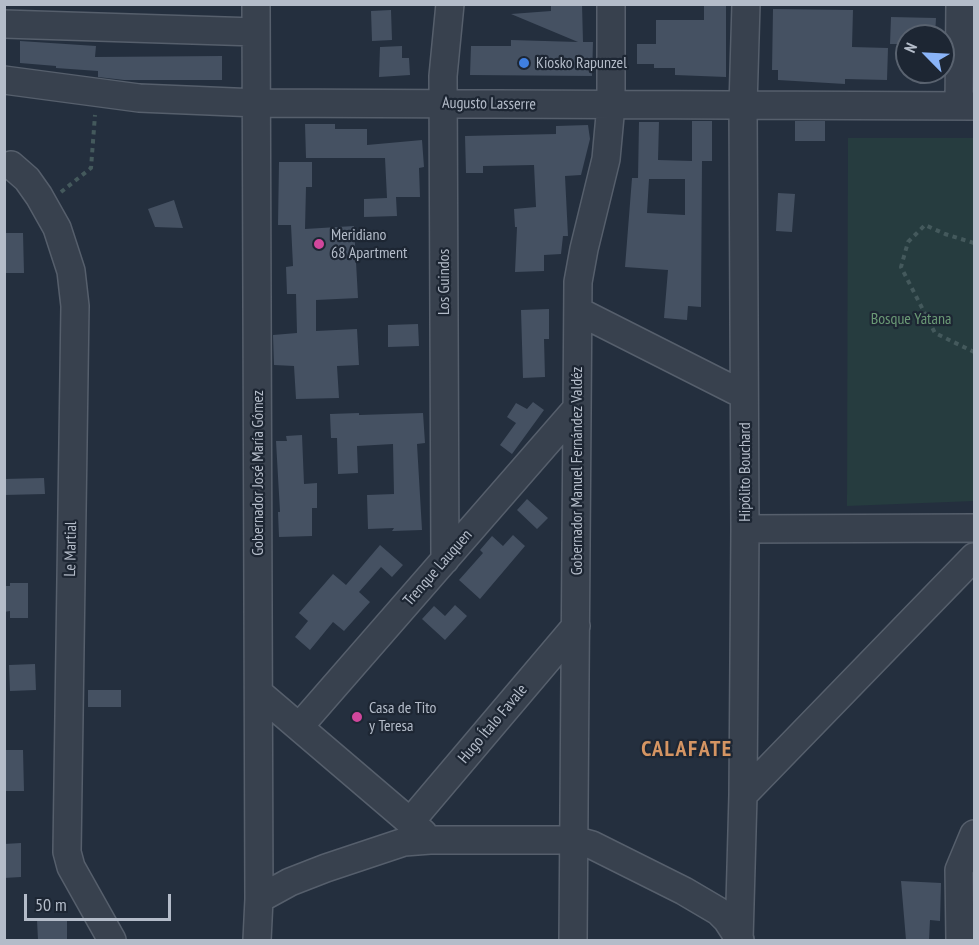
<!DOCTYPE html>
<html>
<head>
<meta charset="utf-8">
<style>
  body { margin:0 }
  #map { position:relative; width:979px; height:945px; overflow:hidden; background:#242f3e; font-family:"PT Sans Narrow",sans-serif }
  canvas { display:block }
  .frame { position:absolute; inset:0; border:6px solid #b4bcc9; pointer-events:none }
  .north { position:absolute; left:895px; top:24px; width:60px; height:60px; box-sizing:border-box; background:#1d2633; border:2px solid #59626f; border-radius:50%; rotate:294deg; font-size:16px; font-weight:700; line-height:24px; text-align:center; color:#b4bcc9 }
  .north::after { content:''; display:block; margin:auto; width:21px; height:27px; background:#8ab4f8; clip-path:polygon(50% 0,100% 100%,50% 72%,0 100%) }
  .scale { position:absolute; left:24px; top:894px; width:147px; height:27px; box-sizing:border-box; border:3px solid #b4bcc9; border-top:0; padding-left:8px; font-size:18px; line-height:21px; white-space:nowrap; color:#b4bcc9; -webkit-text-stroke:4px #1d2633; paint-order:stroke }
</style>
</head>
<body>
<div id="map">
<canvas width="979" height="945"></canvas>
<div class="frame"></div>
<div class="north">N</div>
<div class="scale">50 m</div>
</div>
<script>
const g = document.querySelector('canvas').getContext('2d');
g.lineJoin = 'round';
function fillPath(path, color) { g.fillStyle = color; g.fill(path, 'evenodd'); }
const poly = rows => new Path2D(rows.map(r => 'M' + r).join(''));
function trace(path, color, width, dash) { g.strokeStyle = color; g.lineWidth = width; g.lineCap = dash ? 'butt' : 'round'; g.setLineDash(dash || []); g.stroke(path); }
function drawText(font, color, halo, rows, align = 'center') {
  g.font = font + ' "PT Sans Narrow",sans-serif'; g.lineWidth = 4.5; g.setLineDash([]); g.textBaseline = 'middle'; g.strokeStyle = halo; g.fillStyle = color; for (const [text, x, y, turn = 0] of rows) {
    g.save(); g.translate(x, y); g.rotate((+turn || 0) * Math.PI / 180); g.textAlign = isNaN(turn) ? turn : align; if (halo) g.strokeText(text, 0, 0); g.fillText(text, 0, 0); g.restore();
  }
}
fillPath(poly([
  [848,138,974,138,974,501,847,506]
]), '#263c3f');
fillPath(poly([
  [551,4,582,4,583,42,593,42,592,76,470,75,471,46,511,46,511,40,578,42,511,14,551,11],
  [704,4,726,4,726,77,675,75,675,68,654,68,654,64,637,64,637,44,656,44,656,20,704,20],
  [773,9,853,10,852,47,888,48,887,80,845,79,845,84,778,80,778,70,772,70],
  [391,10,392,40,372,41,371,11],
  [891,17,936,18,935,36,907,36,907,44,890,44],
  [20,41,96,46,95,57,222,56,222,80,124,80,98,77,98,71,56,68,56,66,20,63],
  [402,46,402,58,409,58,410,75,379,77,380,47],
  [692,121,712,121,712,161,702,161,701,307,688,306,687,320,664,318,668,270,625,267,632,178,638,178,639,122,659,122,658,160,692,161],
  [649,179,685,179,685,215,647,213],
  [795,121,825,121,825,141,795,141],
  [305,124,335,124,335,129,367,129,367,145,422,140,424,167,419,168,420,197,396,197,397,216,364,217,364,199,387,198,385,158,306,158],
  [588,125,590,139,581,175,565,176,568,236,563,236,561,254,544,255,544,271,515,272,517,227,515,227,514,209,536,207,534,165,483,166,483,173,466,173,465,136,556,134,556,126],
  [279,162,312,162,312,187,306,187,305,229,354,226,358,298,316,300,316,331,357,329,359,365,337,366,339,398,296,399,294,366,274,365,273,335,297,333,296,294,287,294,286,267,293,266,291,225,278,225],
  [778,193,795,194,792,232,776,231],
  [174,200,183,228,155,227,148,209],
  [4,233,23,233,24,273,4,273],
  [549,309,549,339,544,339,545,377,523,378,521,310],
  [418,324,419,346,388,347,388,325],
  [533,402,544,410,512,454,500,445,516,423,507,417,516,403,527,409],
  [359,413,359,415,423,413,425,443,417,444,422,530,392,531,394,528,368,529,367,495,394,494,393,444,357,446,358,473,338,474,337,438,331,438,330,414],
  [302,435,304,484,317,483,317,508,312,508,312,536,279,537,278,512,280,512,276,441,287,441,286,436],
  [44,478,45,494,4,495,4,479],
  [527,499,548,518,537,529,517,510],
  [513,535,525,546,480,599,459,580,483,553,480,550,492,536,503,546],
  [380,545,403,565,392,577,381,567,359,592,370,602,344,631,333,622,310,650,295,637,308,621,299,613,333,574,346,585],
  [10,583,28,583,28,618,10,618,10,611,4,612,4,586,10,586],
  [455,605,467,616,445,640,422,619,434,606,445,616],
  [35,664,36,690,10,691,9,665],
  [88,690,121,690,121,707,88,707],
  [4,750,23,750,24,791,4,791],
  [21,843,21,877,4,878,4,844],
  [901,881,941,883,940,921,930,920,929,940,906,940],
  [37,920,67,920,67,940,38,940]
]), '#455162');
const minor = poly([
  [256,4,259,899,257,940],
  [4,24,256,32],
  [4,80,139,98,257,103,974,106],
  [959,106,960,4],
  [11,165,27,179,39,196,57,228,71,271,75,306,67,852,71,867,112,940],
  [578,311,744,395],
  [745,529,974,528],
  [445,560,443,76,450,4],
  [259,693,423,833],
  [299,727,577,408],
  [743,795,974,557],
  [410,822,576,626],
  [259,899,290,882,326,868,404,842,430,840,574,840,592,845,684,891,718,911,727,920,740,940],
  [573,940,578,282,584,249,606,159,611,105,611,4],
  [739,940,743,795,745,529,743,106,746,4],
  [960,940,959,870,974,834]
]);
trace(minor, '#565f6c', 30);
trace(poly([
  [61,192,91,168,95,115],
  [974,243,945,234,925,225,908,242,901,267,935,333,974,352]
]), '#44595c', 4, [4.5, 4.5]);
trace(minor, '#38414e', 27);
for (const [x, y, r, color] of [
  [524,63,6,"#3f7fe0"],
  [319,244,6,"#d1479c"],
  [357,717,6,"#d1479c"]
]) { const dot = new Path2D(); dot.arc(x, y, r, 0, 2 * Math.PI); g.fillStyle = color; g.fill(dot); trace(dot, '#1d2633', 2); }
drawText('16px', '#b4bcc9', '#1d2633', [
  ["Kiosko Rapunzel",536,63],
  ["Meridiano",331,235],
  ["68 Apartment",331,253],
  ["Casa de Tito",369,708],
  ["y Teresa",369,726]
], 'left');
drawText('16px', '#b4bcc9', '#1d2633', [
  ["Augusto Lasserre",489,104,1],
  ["Los Guindos",444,282,-90],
  ["Gobernador Manuel Fernández Valdéz",577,471,-90],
  ["Hipólito Bouchard",745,472,-90],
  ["Gobernador José María Gómez",258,473,-90],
  ["Le Martial",71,549,-89],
  ["Trenque Lauquen",438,568,-49],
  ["Hugo Ítalo Favale",493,724,-50]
]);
drawText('16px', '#6b9a76', '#1d2633', [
  ["Bosque Yatana",911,319]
]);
g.letterSpacing = '1.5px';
drawText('bold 22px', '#d59563', '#1d2633', [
  ["CALAFATE",687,750]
]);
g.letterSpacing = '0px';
</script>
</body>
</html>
